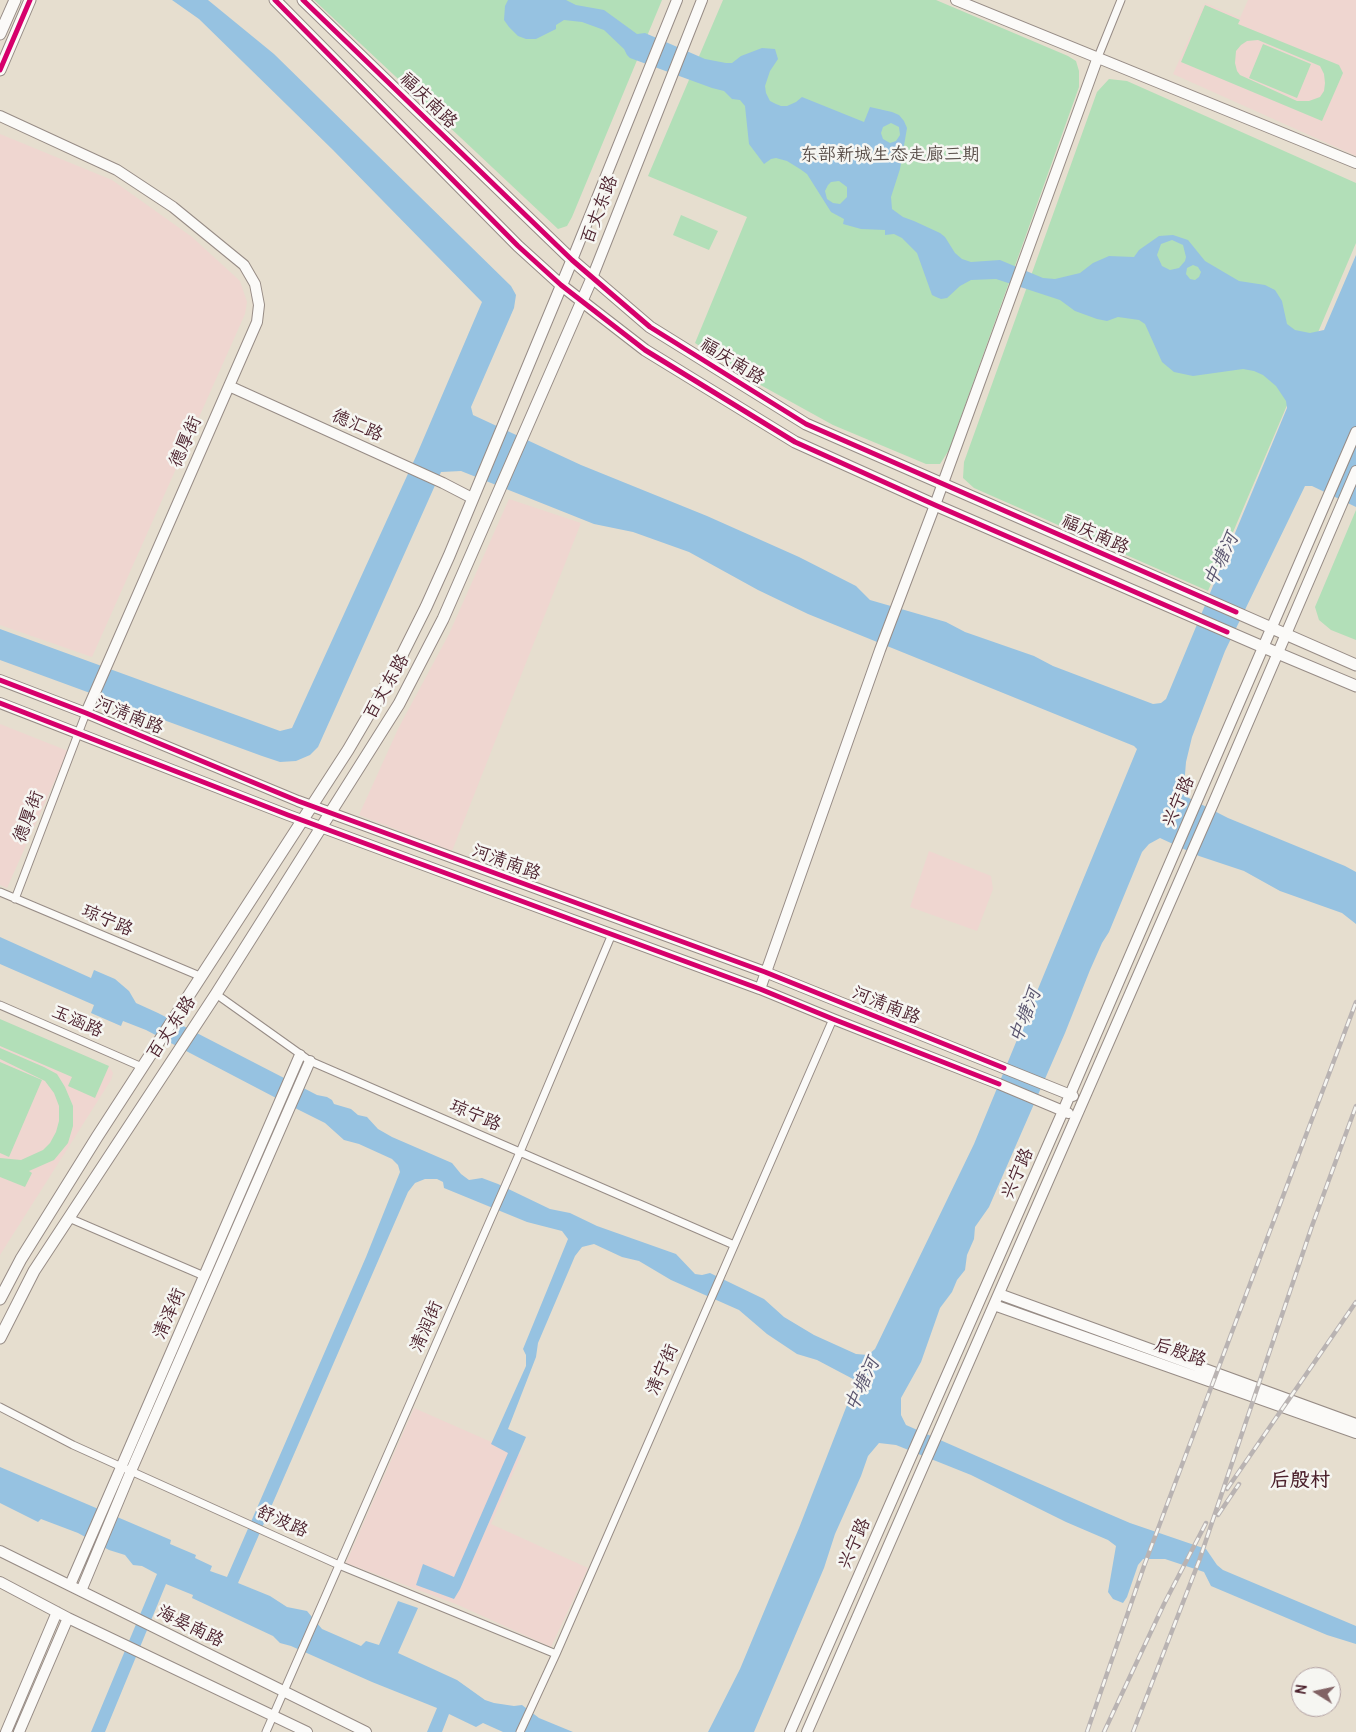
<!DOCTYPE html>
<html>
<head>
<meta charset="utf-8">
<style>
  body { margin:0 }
  #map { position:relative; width:1356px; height:1732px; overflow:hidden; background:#e6decf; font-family:Pangolin,sans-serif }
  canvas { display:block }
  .north { position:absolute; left:1291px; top:1667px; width:50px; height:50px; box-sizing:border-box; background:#f6f6f2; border:1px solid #b1a0a2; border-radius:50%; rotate:280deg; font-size:14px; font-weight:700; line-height:20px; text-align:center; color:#4a1f2b }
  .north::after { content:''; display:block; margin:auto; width:18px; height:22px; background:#816264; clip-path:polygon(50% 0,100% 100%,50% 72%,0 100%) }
</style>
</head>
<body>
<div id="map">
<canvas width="1356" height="1732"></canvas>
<div class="north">N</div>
</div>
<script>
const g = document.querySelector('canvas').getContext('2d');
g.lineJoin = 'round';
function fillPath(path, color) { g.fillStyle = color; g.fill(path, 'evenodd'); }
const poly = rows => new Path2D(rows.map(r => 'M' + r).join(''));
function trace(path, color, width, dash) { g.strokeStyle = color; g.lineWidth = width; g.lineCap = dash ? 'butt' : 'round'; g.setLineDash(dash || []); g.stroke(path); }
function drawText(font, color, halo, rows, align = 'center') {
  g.font = font + ' Pangolin,"LXGW WenKai TC",sans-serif'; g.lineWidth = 5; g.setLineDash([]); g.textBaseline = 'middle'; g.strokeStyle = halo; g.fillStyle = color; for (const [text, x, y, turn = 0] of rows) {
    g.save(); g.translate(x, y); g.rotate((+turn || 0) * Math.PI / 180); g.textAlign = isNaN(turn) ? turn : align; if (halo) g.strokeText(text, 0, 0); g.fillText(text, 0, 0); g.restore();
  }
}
fillPath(poly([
  [1248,0,1356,0,1356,156,1173,74,1205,3,1240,18],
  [0,134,112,180,192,237,240,281,247,302,245,314,92,657,0,625],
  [509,499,581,523,452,851,359,815,398,729,449,634],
  [0,724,68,751,7,888,0,885],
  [929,851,991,876,993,889,977,931,910,907],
  [0,1019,109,1066,113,1073,111,1080,0,1255],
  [414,1408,521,1455,491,1524,588,1568,551,1647,456,1604,346,1563]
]), '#efd6d0');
fillPath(poly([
  [314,0,662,0,572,217,567,226,558,229],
  [723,0,936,0,1068,56,1076,61,1079,71,1079,87,949,450,940,464,926,464,833,425,755,382,695,343,747,217,648,176],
  [1205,5,1240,20,1238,24,1339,65,1343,73,1322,121,1181,62],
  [1258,40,1320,66,1324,74,1325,83,1324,91,1320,97,1309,101,1297,101,1240,75,1237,71,1235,63,1236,51,1241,45,1247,41],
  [1263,44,1311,64,1297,98,1249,78],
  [1109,79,1127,81,1356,183,1356,243,1208,591,974,488,963,478,964,462,1097,92],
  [681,215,718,231,709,250,673,235],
  [1356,510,1356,640,1331,630,1319,620,1315,607],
  [0,1019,109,1066,95,1098,68,1086,72,1077,0,1046],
  [0,1048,44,1067,57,1074,65,1087,73,1106,73,1126,68,1143,54,1160,29,1171,32,1173,25,1187,0,1177,0,1158,21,1160,43,1150,50,1143,56,1132,59,1121,59,1106,54,1093,45,1081,0,1059],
  [0,1062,42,1080,9,1157,0,1153]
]), '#b2dfb8');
fillPath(poly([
  [172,0,208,0,274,54,511,286,516,295,514,308,471,407,473,415,581,465,707,516,799,557,856,586,870,600,946,622,965,632,1034,656,1053,666,1153,704,1161,703,1166,699,1287,408,1286,401,1276,386,1263,375,1254,371,1243,369,1193,376,1174,372,1162,362,1145,324,1139,320,1118,317,1107,321,1097,319,1075,311,1060,300,996,279,971,280,960,286,947,298,941,299,936,297,932,295,917,253,902,238,894,234,885,235,885,230,861,229,843,224,844,219,831,212,807,174,800,169,787,161,776,158,771,159,764,164,749,144,745,106,740,100,732,99,724,91,712,88,630,58,627,55,624,49,604,30,582,22,564,20,556,25,556,29,536,39,526,39,518,36,509,27,504,20,505,6,508,0,566,0,576,5,604,10,637,34,645,33,705,59,726,63,732,63,741,56,762,48,775,49,778,59,770,71,765,86,766,93,770,101,776,104,781,106,787,106,796,102,802,97,864,122,870,107,892,112,899,115,904,121,907,128,900,169,891,197,892,209,903,217,914,221,940,233,945,237,955,253,962,259,971,262,1000,260,1043,278,1055,279,1080,273,1093,263,1109,256,1134,257,1139,250,1159,236,1173,235,1188,240,1205,261,1239,281,1265,285,1275,290,1282,301,1287,324,1295,330,1310,333,1324,330,1356,255,1356,507,1312,486,1305,486,1225,651,1192,737,1186,762,1184,786,1185,796,1228,818,1345,866,1356,872,1356,924,1342,913,1280,891,1244,871,1199,856,1160,838,1149,844,1142,852,1109,932,1102,943,1090,970,1065,1033,989,1207,975,1227,974,1239,967,1255,965,1270,957,1280,952,1292,940,1308,921,1362,901,1398,901,1415,906,1425,1095,1508,1130,1523,1206,1549,1217,1565,1223,1570,1356,1626,1356,1644,1327,1635,1211,1586,1204,1572,1165,1559,1143,1559,1138,1565,1127,1597,1123,1603,1113,1599,1108,1592,1116,1546,1108,1540,1066,1522,971,1475,896,1445,879,1443,868,1456,861,1476,835,1534,824,1568,754,1732,708,1732,740,1669,799,1528,854,1387,853,1379,817,1360,797,1354,767,1334,739,1310,671,1280,639,1261,622,1257,594,1244,582,1247,575,1256,538,1343,536,1357,508,1429,526,1437,460,1589,454,1599,416,1585,423,1564,454,1577,508,1453,491,1444,526,1366,526,1355,523,1349,568,1239,562,1231,527,1222,444,1188,443,1182,437,1179,425,1179,415,1183,408,1192,238,1583,270,1596,287,1607,307,1611,322,1629,361,1646,366,1641,379,1645,398,1601,418,1608,398,1653,457,1680,485,1700,494,1703,514,1706,522,1705,539,1718,573,1732,503,1732,483,1723,476,1727,449,1714,442,1732,427,1732,437,1708,372,1682,291,1646,280,1643,273,1636,192,1598,193,1595,166,1584,105,1732,91,1732,157,1574,142,1566,133,1565,125,1555,109,1550,78,1533,41,1519,38,1522,0,1503,0,1467,171,1540,170,1544,196,1555,195,1558,212,1566,210,1571,227,1577,366,1257,400,1172,398,1165,392,1159,359,1144,344,1140,325,1123,299,1110,146,1030,123,1021,121,1026,91,1013,94,1005,0,964,0,937,91,978,94,970,115,979,129,991,136,1003,158,1013,317,1095,327,1097,332,1100,334,1104,351,1109,358,1115,367,1117,378,1129,392,1137,452,1163,461,1174,469,1180,482,1178,498,1184,550,1209,570,1213,597,1226,676,1254,695,1274,702,1275,710,1273,764,1299,784,1317,814,1335,856,1354,868,1355,875,1349,974,1144,1137,749,1134,746,808,614,758,590,689,552,633,532,594,524,461,471,441,472,318,747,310,755,296,761,280,762,262,756,0,660,0,629,280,731,292,728,417,454,482,302,333,150,199,19],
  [891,123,899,127,900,135,896,141,890,143,883,139,881,133,883,127],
  [839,181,847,187,847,197,840,204,833,203,827,199,825,191,828,185,831,182],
  [1172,240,1183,245,1186,257,1185,261,1179,268,1170,270,1162,266,1157,255,1161,244],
  [1193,265,1198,267,1201,272,1199,277,1195,280,1190,279,1186,274,1187,268]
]), '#96c2e1');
const street = poly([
  [1098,57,1121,0],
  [0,892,202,977],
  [15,899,86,713],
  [216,994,310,1061,734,1245],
  [0,1005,142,1067],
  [69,1218,204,1276],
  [0,1407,73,1445,339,1565,556,1654],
  [266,1732,520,1152,612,934],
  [520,1732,556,1654,833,1019]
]);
const secondary = poly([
  [956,0,1356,163],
  [0,116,117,170,173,207,244,265,255,284,259,305,257,322,86,713],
  [572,260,677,0],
  [592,278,702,0],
  [229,386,443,483,472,498],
  [0,680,86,713,298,801,765,972,1073,1096],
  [0,703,288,815,760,989,833,1019,999,1084,1068,1113],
  [760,989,880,650,935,505,1098,57],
  [999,1294,1356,1424],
  [994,1305,1356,1433],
  [0,1551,366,1732],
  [0,1582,68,1618,307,1732],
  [70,1585,300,1055],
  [81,1591,131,1471,310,1061],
  [6,1732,57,1612],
  [19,1732,68,1618],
  [790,1732,1063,1111,1356,432],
  [807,1732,1213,804,1356,471]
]);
const primary = poly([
  [275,0,518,246,561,285,645,350,795,442,935,505,1263,647,1356,686],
  [303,0,572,260,650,327,806,424,1356,665],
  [0,34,15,0],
  [0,70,30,0],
  [0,1299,21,1259,97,1137,348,750,392,675,426,607,449,556,572,260],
  [0,1338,34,1271,216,994,399,704,443,619,592,278]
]);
trace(street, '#978c86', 9);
trace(secondary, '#978c86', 12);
trace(primary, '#978c86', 13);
trace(street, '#fbfaf8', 7);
trace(secondary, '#fbfaf8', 10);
trace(primary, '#fbfaf8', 11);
const rail = poly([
  [1227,1489,1356,1302],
  [1218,1515,1239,1484],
  [1087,1732,1144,1566,1356,1002],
  [1104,1732,1164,1604,1206,1523],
  [1133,1732,1199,1561,1312,1226,1356,1106]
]);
trace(rail, '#b9b3b2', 4.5);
trace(rail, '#f6f6f2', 2.5, [8]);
trace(poly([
  [275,0,518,246,561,285,645,350,795,442,935,505,1227,632],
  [303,0,572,260,650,327,806,424,1236,612],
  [0,70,30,0],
  [0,680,86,713,298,801,765,972,1004,1068],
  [0,703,288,815,760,989,833,1019,999,1084]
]), '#d6006c', 5);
drawText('18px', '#4a1f2b', '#f6f6f2', [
  ["福庆南路",428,101,44],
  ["百丈东路",600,210,-69],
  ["福庆南路",732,362,32],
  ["德汇路",357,426,24],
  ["德厚街",186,442,-66],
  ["福庆南路",1095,535,24],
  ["百丈东路",387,687,-60],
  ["河清南路",129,716,22],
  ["兴宁路",1179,802,-66],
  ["德厚街",29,817,-69],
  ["河清南路",506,863,20],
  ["琼宁路",107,921,23],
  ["河清南路",886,1006,22],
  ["玉涵路",77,1022,24],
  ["百丈东路",172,1028,-56],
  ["琼宁路",475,1116,23],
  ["兴宁路",1018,1174,-66],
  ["清泽街",170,1314,-67],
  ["清润街",427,1327,-66],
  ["后殷路",1180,1353,19],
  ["清宁街",663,1370,-67],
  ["舒波路",282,1522,24],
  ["兴宁路",855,1544,-66],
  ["海晏南路",190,1627,26]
]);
drawText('18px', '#5a4f4a', '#f6f6f2', [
  ["东部新城生态走廊三期",890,155]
]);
drawText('italic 19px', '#59546e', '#f6f6f2', [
  ["中塘河",1222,560,-65],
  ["中塘河",1026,1016,-69],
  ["中塘河",863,1385,-65]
]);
drawText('bold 20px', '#4a1f2b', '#f6f6f2', [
  ["后殷村",1300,1481]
]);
</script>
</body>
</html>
